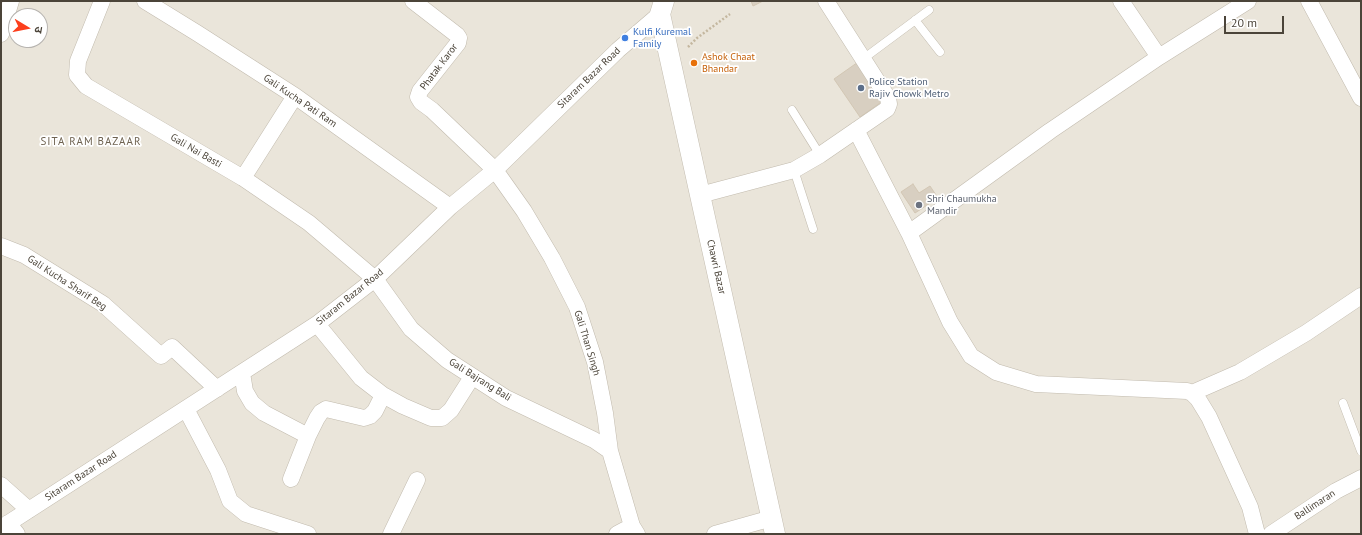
<!DOCTYPE html>
<html>
<head>
<meta charset="utf-8">
<style>
  body { margin:0 }
  #map { position:relative; width:1362px; height:535px; overflow:hidden; background:#f6f3ec; font-family:"PT Sans","Noto Sans Devanagari",sans-serif }
  canvas { display:block }
  .frame { position:absolute; inset:0; border:2px solid #4b4439; pointer-events:none }
  .north { position:absolute; left:8px; top:8px; width:40px; height:40px; box-sizing:border-box; background:#fff; border:1px solid #b7b4b0; border-radius:50%; rotate:100deg; font-size:11px; font-weight:700; line-height:16px; text-align:center; color:#4b4439 }
  .north::after { content:''; display:block; margin:auto; width:14px; height:18px; background:#fc3f1d; clip-path:polygon(50% 0,100% 100%,50% 72%,0 100%) }
  .scale { position:absolute; left:1224px; top:16px; width:60px; height:18px; box-sizing:border-box; border:2px solid #4b4439; border-top:0; padding-left:5px; font-size:12px; line-height:14px; white-space:nowrap; color:#4b4439; -webkit-text-stroke:3px #fff; paint-order:stroke }
</style>
</head>
<body>
<div id="map">
<canvas width="1362" height="535"></canvas>
<div class="frame"></div>
<div class="north">उ</div>
<div class="scale">20 m</div>
</div>
<script>
const g = document.querySelector('canvas').getContext('2d');
g.lineJoin = 'round';
function fillPath(path, color) { g.fillStyle = color; g.fill(path, 'evenodd'); }
const poly = rows => new Path2D(rows.map(r => 'M' + r).join(''));
function trace(path, color, width, dash) { g.strokeStyle = color; g.lineWidth = width; g.lineCap = dash ? 'butt' : 'round'; g.setLineDash(dash || []); g.stroke(path); }
function drawText(font, color, halo, rows, align = 'center') {
  g.font = font + ' "PT Sans",sans-serif'; g.lineWidth = 3.5; g.setLineDash([]); g.textBaseline = 'middle'; g.strokeStyle = halo; g.fillStyle = color; for (const [text, x, y, turn = 0] of rows) {
    g.save(); g.translate(x, y); g.rotate((+turn || 0) * Math.PI / 180); g.textAlign = isNaN(turn) ? turn : align; if (halo) g.strokeText(text, 0, 0); g.fillText(text, 0, 0); g.restore();
  }
}
fillPath(poly([
  [1,1,1361,1,1361,534,1,534],
  [16,16,40,16,40,40,16,40]
]), '#eae5da');
const building = poly([
  [751,1,763,1,753,6,751,1],
  [861,60,887,98,860,117,834,79,861,60],
  [913,184,919,193,930,186,938,198,915,213,901,192,913,184]
]);
fillPath(building, '#d8cfc1');
trace(building, '#d3c7b4', 1);
const service = poly([
  [915,20,940,52],
  [863,59,929,10],
  [792,110,820,155],
  [794,170,813,229],
  [1343,403,1361,451]
]);
const minor = poly([
  [102,1,78,61,77,75,86,86,243,178,309,223,375,279,411,329,447,360,506,398,594,440,610,451],
  [145,1,197,33,295,96,450,207],
  [413,1,457,35,459,38,458,43,420,91,418,97,421,102,432,110,495,170,524,211,552,258,577,307,595,362,605,413,610,451,632,526,637,534],
  [1121,1,1159,57],
  [1309,1,1361,98],
  [1,34,11,1],
  [856,130,909,233,950,322,971,356,996,372,1036,384,1187,391,1192,393,1198,399,1209,417,1250,507,1257,534],
  [243,178,295,96],
  [700,195,794,170,820,155,887,109,889,104,888,98,826,1],
  [909,233,1050,131,1159,57,1248,1],
  [1,246,24,255,103,304,161,356,172,347,217,389],
  [317,324,361,378,383,395,403,406,431,418,442,418,451,410,472,377],
  [242,373,245,391,252,403,264,413,308,436],
  [1192,393,1240,372,1306,333,1361,296],
  [186,409,218,470,230,501,246,514,308,534],
  [291,479,308,436,317,418,321,412,326,409,364,418,370,416,375,411,383,395],
  [1,485,29,510],
  [8,523,17,534],
  [1,528,317,324,375,279,450,207,495,170,618,50,660,14],
  [391,534,417,480],
  [617,534,632,526],
  [715,534,772,518],
  [1271,534,1336,491,1361,478]
]);
const tertiary = poly([
  [664,1,660,14,775,534]
]);
trace(service, '#c2bbae', 9);
trace(minor, '#c2bbae', 17);
trace(tertiary, '#c2bbae', 21);
trace(poly([
  [688,47,697,38,730,14]
]), '#c4b79f', 2.5, [2, 2]);
trace(service, '#fff', 8);
trace(minor, '#fff', 16);
trace(tertiary, '#fff', 20);
for (const [x, y, r, color] of [
  [625,38,4,"#3f7fe0"],
  [694,63,4,"#e8710a"],
  [861,88,4,"#5c6f8a"],
  [919,205,4,"#6b7280"]
]) { const dot = new Path2D(); dot.arc(x, y, r, 0, 2 * Math.PI); g.fillStyle = color; g.fill(dot); trace(dot, '#fff', 1.5); }
drawText('10px', '#366cbe', '#fff', [
  ["Kulfi Kuremal",633,32],
  ["Family",633,44]
], 'left');
drawText('10px', '#c56008', '#fff', [
  ["Ashok Chaat",702,57],
  ["Bhandar",702,69]
], 'left');
drawText('10px', '#4b4439', '#fff', [
  ["Phatak Karor",439,67,-53],
  ["Sitaram Bazar Road",589,78,-44],
  ["Gali Kucha Pati Ram",300,101,34],
  ["Gali Nai Basti",196,151,30],
  ["Chawri Bazar",716,267,77],
  ["Gali Kucha Sharif Beg",67,283,33],
  ["Sitaram Bazar Road",350,297,-39],
  ["Gali Than Singh",587,343,73],
  ["Gali Bajrang Bali",480,380,32],
  ["Sitaram Bazar Road",81,476,-33],
  ["Ballimaran",1315,505,-33]
]);
drawText('10px', '#4e5e75', '#fff', [
  ["Police Station",869,82],
  ["Rajiv Chowk Metro",869,94]
], 'left');
drawText('10px', '#5b616d', '#fff', [
  ["Shri Chaumukha",927,199],
  ["Mandir",927,211]
], 'left');
g.letterSpacing = '1px';
drawText('11px', '#6e6250', '#fff', [
  ["SITA RAM BAZAAR",91,142]
]);
g.letterSpacing = '0px';
</script>
</body>
</html>
